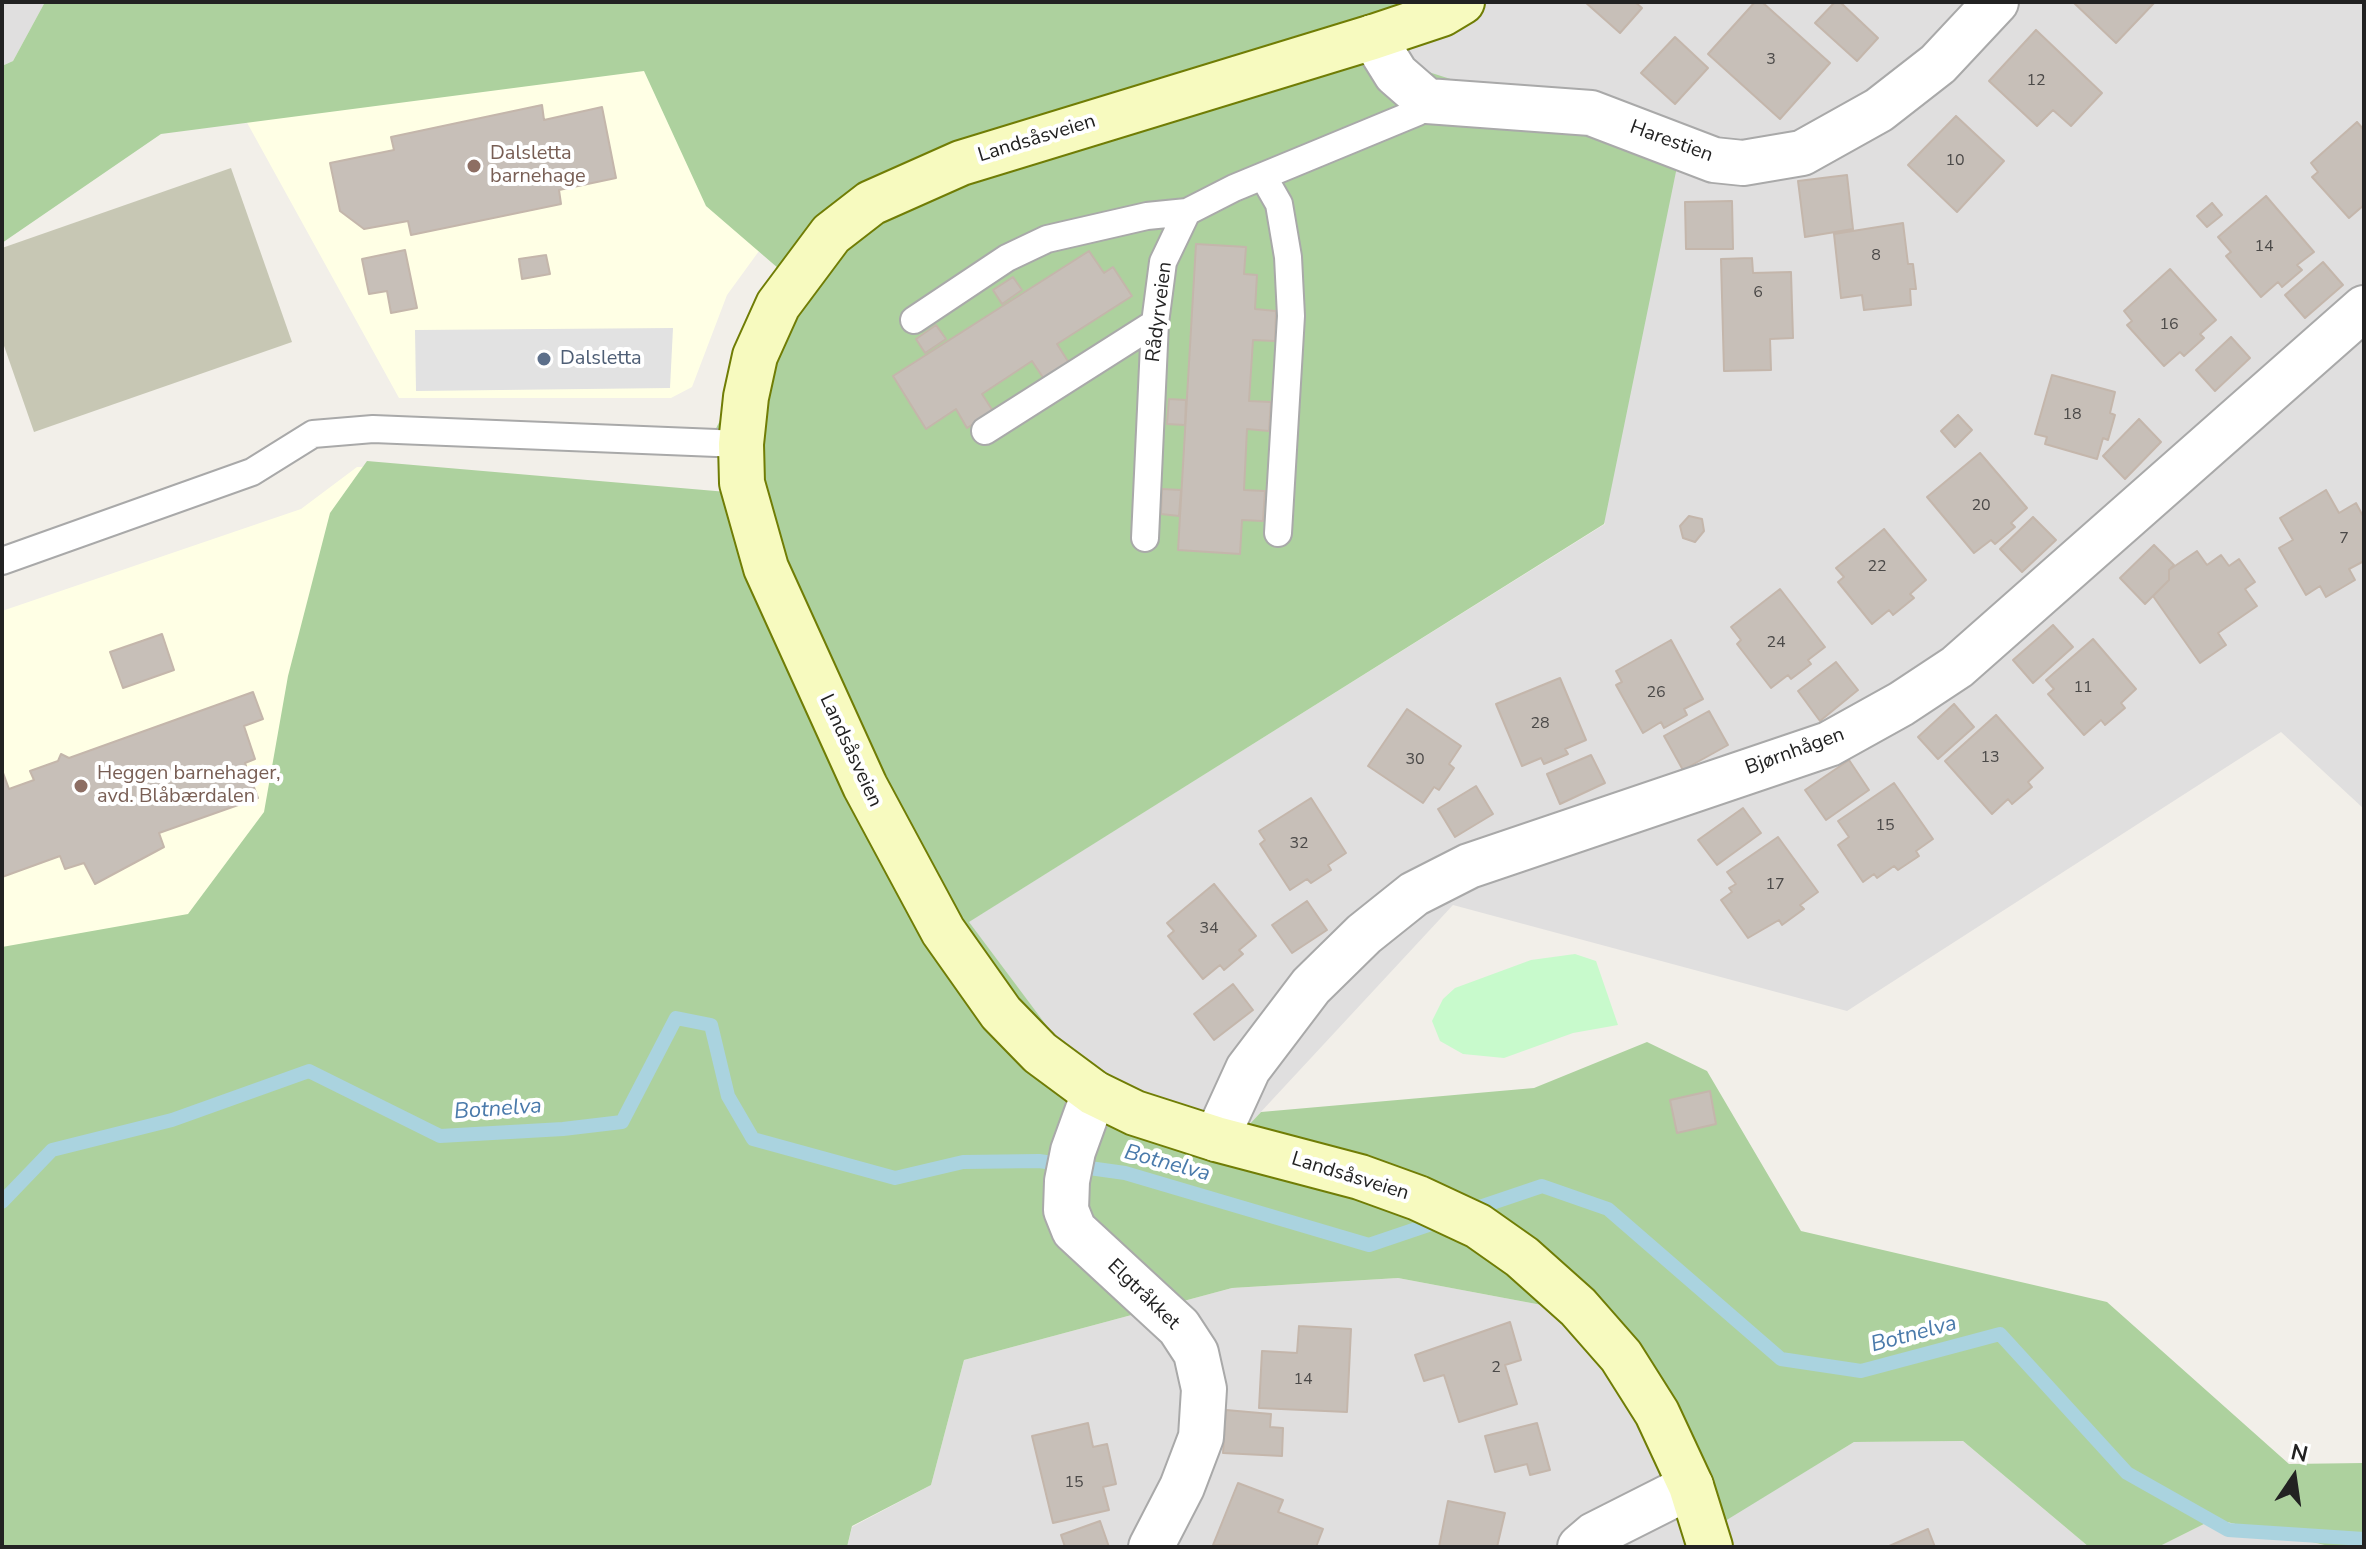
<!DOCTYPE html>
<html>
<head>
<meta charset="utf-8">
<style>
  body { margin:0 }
  #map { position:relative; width:2366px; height:1549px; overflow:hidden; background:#f2efe9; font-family:"Nunito Sans",sans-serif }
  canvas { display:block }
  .frame { position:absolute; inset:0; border:4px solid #222; pointer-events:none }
  .north { position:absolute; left:2254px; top:1437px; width:80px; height:80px; -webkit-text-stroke:6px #fff; paint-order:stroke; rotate:13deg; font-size:22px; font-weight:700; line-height:32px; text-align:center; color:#222 }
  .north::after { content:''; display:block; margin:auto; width:28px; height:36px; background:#222; clip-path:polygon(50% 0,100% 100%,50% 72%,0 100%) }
</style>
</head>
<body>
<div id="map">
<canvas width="2366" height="1549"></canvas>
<div class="frame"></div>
<div class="north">N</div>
</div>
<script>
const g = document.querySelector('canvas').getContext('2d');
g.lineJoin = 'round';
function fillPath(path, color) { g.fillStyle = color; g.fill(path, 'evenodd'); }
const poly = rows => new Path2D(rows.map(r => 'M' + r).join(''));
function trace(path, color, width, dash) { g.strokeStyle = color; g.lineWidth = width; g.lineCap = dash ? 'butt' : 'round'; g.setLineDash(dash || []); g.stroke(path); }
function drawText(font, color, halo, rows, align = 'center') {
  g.font = font + ' "Nunito Sans",sans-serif'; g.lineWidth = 8; g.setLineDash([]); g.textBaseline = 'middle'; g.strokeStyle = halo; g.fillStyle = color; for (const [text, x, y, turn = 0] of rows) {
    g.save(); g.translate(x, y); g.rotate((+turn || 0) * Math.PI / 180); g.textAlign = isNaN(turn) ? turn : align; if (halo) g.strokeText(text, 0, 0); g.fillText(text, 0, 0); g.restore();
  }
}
fillPath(poly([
  [2,2,45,2,13,61,2,66],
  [1407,2,2364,2,2364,809,2281,732,1847,1011,1453,905,1246,1128,1094,1089,968,922,1605,524,1330,41],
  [1398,1278,1563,1309,1712,1528,1854,1442,1963,1441,2089,1547,847,1547,852,1527,931,1485,964,1360,1232,1288],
  [2214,1519,2333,1547,2158,1547]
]), '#e0dfdf');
fillPath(poly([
  [640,22,767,240,727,295,692,387,671,398,399,398,197,32],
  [401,466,468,904,2,953,2,611,301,509,357,467]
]), '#ffffe5');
fillPath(poly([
  [231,168,292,342,34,432,2,340,2,248]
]), '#c7c7b4');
fillPath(poly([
  [45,2,1407,2,1331,41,1680,152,1604,524,969,922,1094,1089,1246,1128,1261,1112,1534,1088,1647,1042,1707,1071,1801,1231,2107,1302,2289,1464,2364,1463,2364,1547,2333,1547,2214,1519,2158,1547,2089,1547,1963,1441,1854,1442,1712,1529,1563,1309,1398,1278,1232,1288,964,1360,931,1485,852,1526,847,1547,2,1547,2,947,188,914,264,812,288,676,330,513,367,461,727,492,713,434,793,281,706,206,644,71,161,134,2,243,2,66,13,61]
]), '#add19e');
fillPath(poly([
  [1575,954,1596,961,1618,1025,1573,1033,1504,1058,1463,1054,1440,1041,1432,1021,1443,999,1455,988,1531,960]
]), '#c8facc');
fillPath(poly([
  [673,328,670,388,416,391,415,330]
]), '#e2e2e2');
trace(poly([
  [2,1202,52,1150,172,1120,309,1071,440,1136,563,1129,622,1122,676,1018,711,1025,728,1096,753,1139,895,1178,963,1162,1039,1161,1125,1173,1369,1245,1440,1221],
  [1468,1211,1542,1186,1608,1209,1781,1359,1861,1371,2000,1334,2127,1473,2228,1530,2364,1539]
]), '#aad3df', 14);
const building = poly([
  [1585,2,1635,2,1642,8,1620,33,1585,2],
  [1755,2,1762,2,1830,63,1780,119,1708,54,1755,2],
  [1835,2,1840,2,1878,38,1857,61,1815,23,1835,2],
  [2073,2,2155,2,2116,43,2073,2],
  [2036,30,2102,93,2071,126,2053,110,2037,126,1989,81,2036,30],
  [1675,37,1708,68,1675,104,1641,73,1675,37],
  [542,105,544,120,602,107,616,178,559,190,561,204,411,235,408,221,364,229,340,211,330,163,394,150,391,137,542,105],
  [1956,116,2004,161,1957,212,1908,165,1956,116],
  [2357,122,2364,130,2364,205,2349,218,2312,177,2318,172,2311,163,2357,122],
  [1847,175,1853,229,1805,237,1798,181,1847,175],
  [2266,196,2314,252,2297,265,2302,270,2282,287,2278,282,2261,297,2226,256,2231,252,2218,237,2266,196],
  [1732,201,1733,249,1686,249,1685,202,1732,201],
  [2212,203,2222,215,2207,227,2197,216,2212,203],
  [1903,223,1908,264,1913,264,1916,289,1910,289,1911,305,1864,310,1862,295,1841,298,1834,234,1903,223],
  [1196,244,1246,247,1244,274,1257,275,1255,309,1276,311,1275,341,1253,340,1249,401,1271,402,1269,431,1247,429,1244,490,1265,491,1263,521,1242,520,1240,554,1178,550,1196,244],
  [405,250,417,308,391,313,387,291,369,294,362,259,405,250],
  [1089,251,1104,273,1113,267,1132,296,1057,344,1069,363,1044,379,1032,361,982,394,993,411,967,428,956,409,926,429,893,376,1089,251],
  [546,255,550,274,522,279,519,259,546,255],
  [1752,258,1753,273,1791,272,1793,338,1770,339,1771,370,1724,371,1721,259,1752,258],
  [2323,262,2343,285,2305,318,2285,295,2323,262],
  [2170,269,2216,320,2200,334,2204,338,2184,356,2180,352,2164,366,2127,325,2132,321,2124,311,2170,269],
  [1013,277,1022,290,1002,304,993,290,1013,277],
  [936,325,946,339,925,353,916,339,936,325],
  [2231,337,2250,358,2215,391,2196,370,2231,337],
  [2052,375,2115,392,2110,413,2115,415,2108,440,2103,438,2097,459,2045,444,2047,437,2035,434,2052,375],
  [1169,399,1186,400,1185,425,1167,424,1169,399],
  [1958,415,1972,430,1955,447,1941,431,1958,415],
  [2139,419,2161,442,2125,479,2103,456,2139,419],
  [1980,453,2027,508,2011,523,2015,527,1995,544,1991,540,1974,553,1927,497,1980,453],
  [1162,489,1181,490,1179,516,1161,514,1162,489],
  [2326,490,2339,513,2356,503,2364,518,2364,561,2349,569,2355,580,2326,597,2320,586,2306,595,2279,548,2293,540,2280,518,2326,490],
  [1689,516,1702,519,1704,531,1695,542,1683,538,1680,526,1689,516],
  [2033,517,2056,540,2022,572,2000,549,2033,517],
  [1884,529,1926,580,1910,594,1914,598,1893,615,1889,610,1872,624,1838,582,1844,577,1836,568,1884,529],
  [2154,545,2174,565,2169,570,2169,580,2145,604,2120,578,2154,545],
  [2197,551,2207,565,2221,555,2229,566,2239,559,2255,582,2245,589,2257,606,2218,633,2226,645,2200,663,2153,596,2169,580,2169,570,2197,551],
  [1780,589,1825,647,1808,660,1811,664,1791,679,1788,675,1771,688,1737,644,1741,640,1731,627,1780,589],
  [2053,625,2073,647,2033,683,2013,660,2053,625],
  [162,634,174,670,123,688,110,652,162,634],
  [2093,639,2136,689,2121,703,2125,708,2105,725,2101,720,2084,735,2048,694,2054,689,2046,680,2093,639],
  [1671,640,1703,699,1684,709,1687,715,1664,728,1661,722,1643,733,1616,685,1622,682,1616,671,1671,640],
  [1836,662,1858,690,1820,721,1798,691,1836,662],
  [1560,678,1586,740,1565,749,1568,754,1544,764,1541,758,1522,766,1496,704,1560,678],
  [253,692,263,719,244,726,255,759,245,763,258,798,159,833,164,847,95,884,84,863,65,869,60,856,2,877,2,770,9,789,34,780,30,771,58,761,61,754,69,758,253,692],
  [1954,704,1974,727,1938,759,1918,737,1954,704],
  [1407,709,1461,746,1449,764,1454,768,1439,790,1434,787,1423,803,1368,766,1407,709],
  [1709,711,1728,745,1683,770,1664,736,1709,711],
  [1996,715,2043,768,2028,782,2032,787,2012,804,2008,799,1992,814,1945,761,1996,715],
  [1591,755,1605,783,1560,804,1547,774,1591,755],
  [1849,760,1869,790,1826,820,1805,790,1849,760],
  [1894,783,1933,839,1916,851,1919,856,1898,870,1894,866,1877,878,1874,874,1863,882,1838,845,1849,837,1838,821,1894,783],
  [1476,786,1493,814,1455,837,1438,809,1476,786],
  [1311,798,1346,853,1328,865,1331,870,1311,883,1307,879,1290,890,1260,844,1265,840,1259,831,1311,798],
  [1743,808,1761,833,1717,865,1698,840,1743,808],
  [1778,837,1818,892,1800,905,1804,909,1782,925,1779,920,1748,938,1721,900,1732,892,1729,888,1736,884,1727,872,1778,837],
  [1214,884,1256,936,1239,950,1243,954,1224,970,1220,965,1203,979,1168,936,1174,931,1167,923,1214,884],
  [1307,901,1327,930,1292,953,1272,925,1307,901],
  [1233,984,1253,1010,1214,1040,1194,1014,1233,984],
  [1710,1091,1716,1124,1677,1133,1670,1100,1710,1091],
  [1510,1322,1521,1360,1505,1365,1517,1404,1459,1422,1444,1375,1424,1381,1415,1355,1510,1322],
  [1299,1326,1351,1329,1347,1412,1259,1408,1262,1351,1297,1353,1299,1326],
  [1226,1410,1271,1414,1270,1427,1283,1428,1282,1456,1223,1453,1226,1410],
  [1088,1423,1093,1447,1107,1444,1116,1484,1103,1487,1109,1510,1053,1523,1032,1436,1088,1423],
  [1537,1423,1550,1470,1530,1475,1527,1464,1495,1472,1485,1436,1537,1423],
  [1238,1483,1283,1500,1278,1512,1323,1529,1316,1547,1213,1545,1238,1483],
  [1448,1501,1505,1513,1497,1547,1439,1547,1448,1501],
  [1100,1521,1109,1547,1065,1547,1061,1535,1100,1521],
  [1928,1529,1935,1547,1887,1547,1928,1529]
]);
fillPath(building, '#c7bfb8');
trace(building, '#c4b6ab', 2);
const lane = poly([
  [1263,176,1279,204,1288,257,1291,316,1278,533],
  [914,320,1007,258,1047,239,1147,216,1187,212],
  [985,431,1155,323],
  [1145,538,1155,323,1163,262,1187,212,1234,188,1418,112,1427,101],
  [2,561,252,472,313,434,373,429,741,444]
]);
const street = poly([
  [1373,37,1396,74,1427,101,1591,113,1714,160,1743,163,1802,153,1879,110,1938,64,1996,2],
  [1094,1093,1073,1151,1067,1181,1066,1210,1074,1230,1179,1327,1196,1353,1204,1389,1201,1437,1182,1487,1151,1547],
  [1216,1139,1248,1069,1311,986,1364,934,1414,894,1469,866,1829,744,1901,704,1957,667,2364,308],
  [1580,1547,1594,1535,1691,1486]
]);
const secondary = poly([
  [1462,2,1442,14,1373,37,961,163,871,203,831,234,778,305,755,356,746,397,741,444,742,483,766,568,865,786,943,931,1001,1013,1040,1053,1094,1093,1135,1113,1216,1139,1360,1177,1418,1198,1478,1226,1522,1257,1578,1307,1621,1356,1657,1413,1691,1486,1710,1547]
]);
trace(lane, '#a9a9a9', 30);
trace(street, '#a9a9a9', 48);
trace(secondary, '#707d05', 48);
trace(lane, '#fff', 26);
trace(street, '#fff', 44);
trace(secondary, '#f7fabf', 44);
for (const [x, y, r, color] of [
  [474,166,8,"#8d6e63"],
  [544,359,8,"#5c6f8a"],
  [81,786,8,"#8d6e63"]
]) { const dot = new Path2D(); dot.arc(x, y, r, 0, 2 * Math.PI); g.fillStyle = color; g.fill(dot); trace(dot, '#fff', 3); }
drawText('16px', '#4b4948', null, [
  ["3",1771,60],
  ["12",2036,81],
  ["10",1955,161],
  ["14",2264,247],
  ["8",1876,256],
  ["6",1758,293],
  ["16",2169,325],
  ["18",2072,415],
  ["20",1981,506],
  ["7",2344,539],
  ["22",1877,567],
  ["24",1776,643],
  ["11",2083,688],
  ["26",1656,693],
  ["28",1540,724],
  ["13",1990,758],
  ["30",1415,760],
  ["15",1885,826],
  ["32",1299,844],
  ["17",1775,885],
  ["34",1209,929],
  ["2",1496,1368],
  ["14",1303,1380],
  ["15",1074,1483]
]);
drawText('20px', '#222', '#fff', [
  ["Landsåsveien",1037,139,-17],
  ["Harestien",1671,142,20],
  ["Rådyrveien",1160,312,-83],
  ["Landsåsveien",850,751,65],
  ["Bjørnhågen",1795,752,-20],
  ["Landsåsveien",1350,1177,17],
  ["Elgtråkket",1143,1295,44]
]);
drawText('20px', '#785e54', '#fff', [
  ["Dalsletta",490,154],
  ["barnehage",490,177],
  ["Heggen barnehager,",97,774],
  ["avd. Blåbærdalen",97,797]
], 'left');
drawText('20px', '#4e5e75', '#fff', [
  ["Dalsletta",560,359]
], 'left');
drawText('italic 22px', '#4a7aab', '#fff', [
  ["Botnelva",498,1110,-4],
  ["Botnelva",1167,1164,15],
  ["Botnelva",1914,1335,-15]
]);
</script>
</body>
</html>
